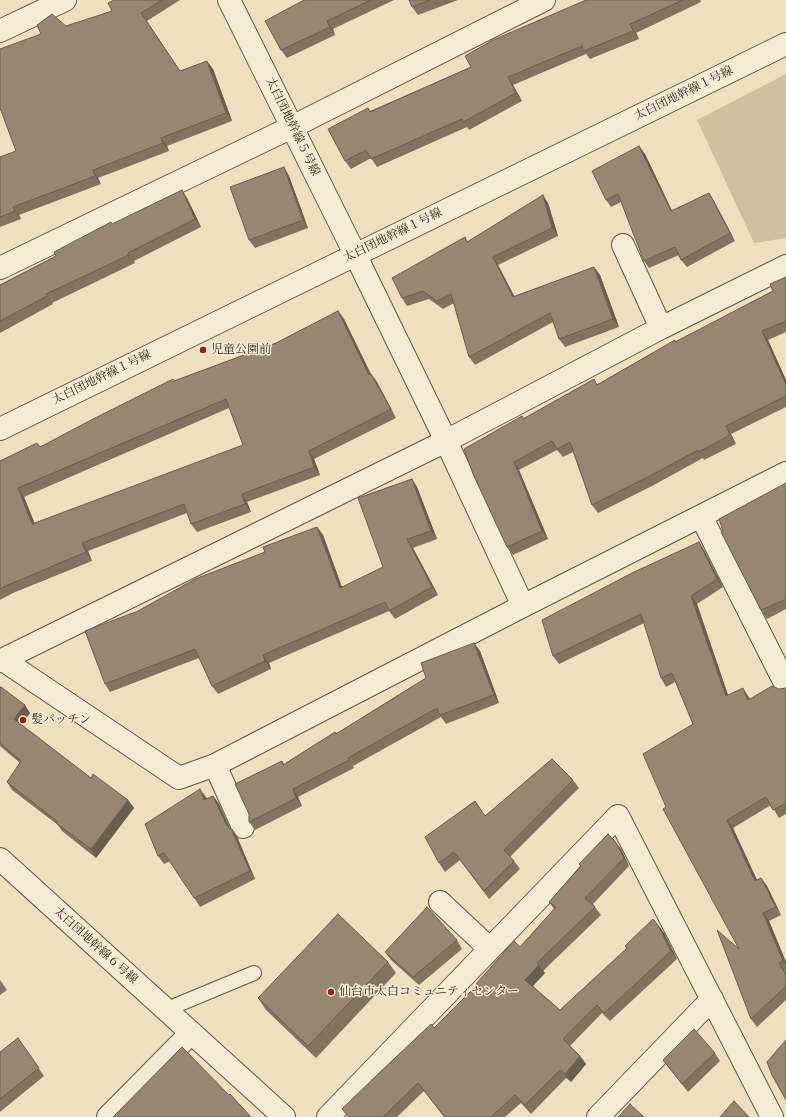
<!DOCTYPE html>
<html>
<head>
<meta charset="utf-8">
<style>
  body { margin:0 }
  canvas { display:block; background:#eee0bf }
</style>
</head>
<body>
<canvas width="786" height="1117"></canvas>
<script>
const g = document.querySelector('canvas').getContext('2d');
g.lineJoin = 'round';
function fillPath(path, color) { g.fillStyle = color; g.fill(path, 'evenodd'); }
const poly = rows => new Path2D(rows.map(r => 'M' + r).join(''));
function trace(path, color, width, dash) { g.strokeStyle = color; g.lineWidth = width; g.lineCap = dash ? 'butt' : 'round'; g.setLineDash(dash || []); g.stroke(path); }
function drawText(font, color, halo, rows, align = 'center') {
  g.font = font + ' "IM FELL Double Pica","Noto Serif JP",serif'; g.lineWidth = 3; g.setLineDash([]); g.textBaseline = 'middle'; g.strokeStyle = halo; g.fillStyle = color; for (const [text, x, y, turn = 0] of rows) {
    g.save(); g.translate(x, y); g.rotate((+turn || 0) * Math.PI / 180); g.textAlign = isNaN(turn) ? turn : align; if (halo) g.strokeText(text, 0, 0); g.fillText(text, 0, 0); g.restore();
  }
}
fillPath(poly([
  [786,74,786,238,754,243,697,120]
]), '#cfc0a3');
const service = poly([
  [165,1010,254,973]
]);
const minor = poly([
  [0,31,65,0],
  [623,245,661,328],
  [355,254,446,441,523,606],
  [0,268,292,127,544,0],
  [701,516,786,685],
  [3,660,179,778,215,765,523,606,786,473],
  [0,661,446,441,661,328,786,266],
  [215,765,243,827],
  [440,902,490,949],
  [108,1117,191,1033],
  [328,1117,618,816,772,1117],
  [598,1117,712,999]
]);
const tertiary = poly([
  [229,0,355,254],
  [0,429,786,44],
  [0,859,284,1117]
]);
trace(service, '#665345', 16);
trace(minor, '#665345', 24);
trace(tertiary, '#665345', 24);
trace(service, '#f4ebd5', 14);
trace(minor, '#f4ebd5', 22);
trace(tertiary, '#f4ebd5', 22);
fillPath(poly([
  [114,0,180,0,147,21,180,71,213,69,232,121,167,146,169,151,98,178,101,184,19,215,21,219,0,227,0,157,16,151,112,11],
  [304,0,394,0,333,29,335,35,287,58,281,50],
  [409,0,458,0,418,15,412,7],
  [586,0,700,0,701,2,636,33,639,39,590,59,586,54,513,85,522,101,469,130,467,127,377,167,371,158,351,169,345,161,368,108,370,111,471,67],
  [639,146,645,154,672,211,709,193,714,201,735,241,687,267,681,260,679,255,649,268,644,261,621,202,611,207,606,200],
  [284,167,289,176,308,228,255,248,249,240],
  [187,198,201,227,134,261,135,263,52,303,53,304,0,333,0,285,56,256,113,224],
  [548,203,558,236,498,265,514,296,594,267,600,275,619,327,565,347,559,339,553,322,475,365,469,357,454,303,443,309,429,299,407,306,402,298,468,241],
  [786,277,786,332,768,340,786,380,786,407,731,434,736,444,704,460,703,458,652,486,598,513,592,505,573,452,563,457,557,450,519,470,548,539,513,555,507,547,473,474,522,416,524,418,598,384,675,340,676,342,773,291],
  [338,311,344,319,371,374,377,382,396,418,314,459,320,475,247,502,251,512,197,532,191,524,187,513,88,551,92,561,13,593,0,600,0,461,40,447,174,381,276,343],
  [229,408,243,445,35,524,24,497],
  [412,479,417,487,437,539,413,548,438,595,395,619,389,611,269,663,271,669,218,694,212,686,199,658,110,692,105,684,138,611,265,552,317,527,323,535,342,587,383,567],
  [786,483,786,609,767,619,761,610],
  [699,542,704,550,723,587,697,604,728,695,748,696,750,699,779,689,786,688,786,814,779,818,771,805,733,828,757,880,761,878,767,886,781,915,769,921,786,962,786,970,785,971,786,973,786,1000,757,1027,751,1019,739,949,666,807,693,724,675,682,666,687,661,678,644,623,559,664,553,656],
  [474,643,480,651,499,703,446,724,441,717,353,766,354,768,298,797,302,806,255,830,249,822,282,761,284,764,335,732,337,733,426,678],
  [0,688,30,713,21,725,91,778,128,800,134,808,96,858,62,831,58,825,12,790,7,782,20,763,0,746],
  [573,780,579,788,510,857,514,861,520,869,489,899,460,860,445,872,439,863,485,815],
  [213,796,219,804,230,829,233,830,239,838,238,839,255,879,200,907,170,861,164,864,158,856,206,797,207,799],
  [621,849,629,866,593,904,595,907,601,915,543,971,545,973,533,986,560,1010,658,925,664,933,677,959,610,1021,602,1013,570,1046,580,1056,586,1064,571,1082,566,1078,531,1114,521,1103,505,1117,444,1117,424,1091,397,1117,348,1117,342,1109,434,1028,477,985,476,984,520,947,554,909,549,902,580,866,579,864],
  [457,940,462,949,419,985,391,960,385,952],
  [388,962,396,973,316,1058,266,1010,258,998],
  [0,980,7,990,0,995],
  [18,1038,44,1076,0,1112,0,1052],
  [715,1053,720,1061,688,1092,663,1060]
]), '#827361');
fillPath(poly([
  [327,21,333,29,335,35,330,27],
  [630,24,636,33,639,39,633,31],
  [207,61,213,69,232,121,226,113],
  [508,77,513,85,522,101,516,93],
  [161,138,167,146,169,151,163,143],
  [639,146,645,154,676,219,671,211],
  [284,167,289,176,308,228,303,220],
  [93,170,98,178,101,184,95,176],
  [182,190,187,198,201,227,195,219],
  [709,193,714,201,735,241,730,233],
  [543,195,548,203,558,236,552,228],
  [13,207,19,215,21,219,15,211],
  [493,257,498,265,519,305,513,297],
  [594,267,600,275,619,327,613,319],
  [338,311,344,319,375,383,369,375],
  [762,331,768,340,786,380,786,385],
  [371,374,377,382,396,418,391,409],
  [726,426,731,434,736,444,730,435],
  [309,451,314,459,320,475,314,467],
  [514,462,519,470,548,539,542,531],
  [412,479,417,487,437,539,431,531],
  [18,488,24,497,38,532,32,524],
  [242,494,247,502,251,512,245,504],
  [317,527,323,535,345,596,340,588],
  [407,539,413,548,438,595,432,587],
  [699,542,704,550,723,587,717,579],
  [82,543,88,551,92,561,86,552],
  [691,596,697,604,731,704,726,696],
  [474,643,480,651,499,703,494,695],
  [263,655,269,663,271,669,265,661],
  [743,688,748,696,754,708,748,700],
  [25,705,30,713,19,727,14,719],
  [200,789,206,797,210,808,204,800],
  [293,789,298,797,302,806,296,798],
  [213,796,219,804,232,832,226,824],
  [128,800,134,808,96,858,91,849],
  [727,820,733,828,761,889,755,881],
  [232,831,238,839,255,879,250,871],
  [615,841,621,849,629,866,624,858],
  [761,878,767,886,781,915,776,907],
  [763,913,769,921,786,962,786,965,783,961],
  [658,925,664,933,677,959,671,951],
  [779,963,786,973,786,975],
  [539,965,545,973,531,988,525,980],
  [580,1056,586,1064,571,1082,565,1074]
]), '#6a5e4f');
const building = poly([
  [114,0,162,0,141,13,180,71,207,61,226,113,161,138,163,143,93,170,95,176,13,207,15,211,0,217,0,157,16,151,0,108,0,49,41,34,37,25,52,14,66,26,112,11,108,3,114,0],
  [304,0,371,0,327,21,330,27,281,50,265,21,304,0],
  [409,0,430,0,412,7,409,0],
  [586,0,683,0,630,24,633,31,584,51,582,46,508,77,516,93,463,122,462,119,371,159,366,150,345,161,328,129,368,108,370,112,471,67,465,56,493,40,586,0],
  [639,146,671,211,709,193,730,233,681,260,675,247,644,261,618,194,606,200,592,171,639,146],
  [284,167,303,220,249,240,230,187,284,167],
  [182,190,195,219,128,253,129,255,46,294,47,296,0,321,0,285,56,256,54,252,111,222,112,224,182,190],
  [543,195,552,228,493,257,513,297,594,267,613,319,559,339,550,313,469,357,451,294,437,301,423,291,402,298,392,278,465,237,467,242,543,195],
  [786,277,786,321,762,331,786,385,786,396,726,426,730,435,699,452,698,450,646,478,592,505,570,442,557,449,552,441,514,462,542,531,507,547,473,474,464,449,522,416,523,419,594,379,597,385,675,340,675,342,773,291,770,284,786,277],
  [338,311,369,375,371,374,391,409,309,451,314,467,242,494,245,504,191,524,184,504,82,543,86,552,8,585,0,589,0,461,37,443,40,447,93,419,173,379,174,381,276,343,338,311],
  [226,399,243,445,32,524,18,488,226,399],
  [412,479,431,531,407,539,432,587,389,611,385,602,263,655,265,661,212,686,195,649,105,684,85,631,138,611,195,579,265,552,263,547,317,527,340,588,383,567,358,498,412,479],
  [786,483,786,599,761,610,721,532,723,531,719,519,786,483],
  [699,542,717,579,691,596,726,696,743,688,748,700,772,686,779,689,786,688,786,803,773,810,766,797,727,820,755,881,761,878,776,907,763,913,783,961,779,963,786,975,786,986,751,1019,717,930,739,949,663,809,666,807,643,754,693,724,672,673,661,678,641,614,553,656,542,620,632,573,699,542],
  [474,643,494,695,440,715,437,708,348,758,349,760,293,789,296,798,249,822,249,814,235,784,282,761,283,765,335,732,336,734,426,678,421,663,474,643],
  [1,687,25,705,14,719,91,778,93,774,128,800,91,849,56,823,58,822,7,782,21,761,0,743,0,688,1,687],
  [552,759,573,780,504,850,514,861,484,891,454,852,439,863,425,837,475,801,485,816,552,759],
  [200,789,204,800,213,796,226,824,230,829,233,830,232,831,250,871,194,898,164,853,158,856,145,824,200,789],
  [608,834,615,841,624,858,585,898,595,907,537,963,539,965,525,980,560,1010,627,948,625,946,653,919,658,925,671,951,604,1013,597,1005,563,1039,580,1056,565,1074,560,1070,525,1105,515,1095,491,1117,445,1117,418,1083,383,1117,349,1117,342,1109,378,1074,431,1024,434,1028,477,985,476,984,514,941,520,947,556,907,549,902,581,866,579,864,608,834],
  [427,907,457,940,413,977,385,952,427,907],
  [338,914,388,962,308,1046,258,998,338,914],
  [694,1029,715,1053,682,1084,663,1060,694,1029],
  [18,1038,39,1068,0,1099,0,1052,18,1038],
  [786,1040,786,1100,772,1075,767,1062,786,1040],
  [182,1047,229,1095,230,1094,251,1117,113,1117,182,1047],
  [734,1101,749,1117,720,1117,734,1101],
  [630,1104,644,1117,618,1117,630,1104]
]);
fillPath(building, '#978671');
trace(building, '#6a5e4f', 1);
for (const [x, y, r, color] of [
  [203,350,4,"#8f2418"],
  [23,720,4,"#8f2418"],
  [331,992,4,"#8f2418"]
]) { const dot = new Path2D(); dot.arc(x, y, r, 0, 2 * Math.PI); g.fillStyle = color; g.fill(dot); trace(dot, '#f4ebd5', 1.5); }
drawText('12px', '#38241c', '#f4ebd5', [
  ["太白団地幹線１号線",684,94,-26],
  ["太白団地幹線５号線",292,127,64],
  ["太白団地幹線１号線",393,236,-26],
  ["太白団地幹線１号線",102,378,-26],
  ["太白団地幹線６号線",95,946,42]
]);
drawText('12px', '#38241c', '#f4ebd5', [
  ["児童公園前",211,350],
  ["髪パッチン",31,720],
  ["仙台市太白コミュニティセンター",339,992]
], 'left');
</script>
</body>
</html>
